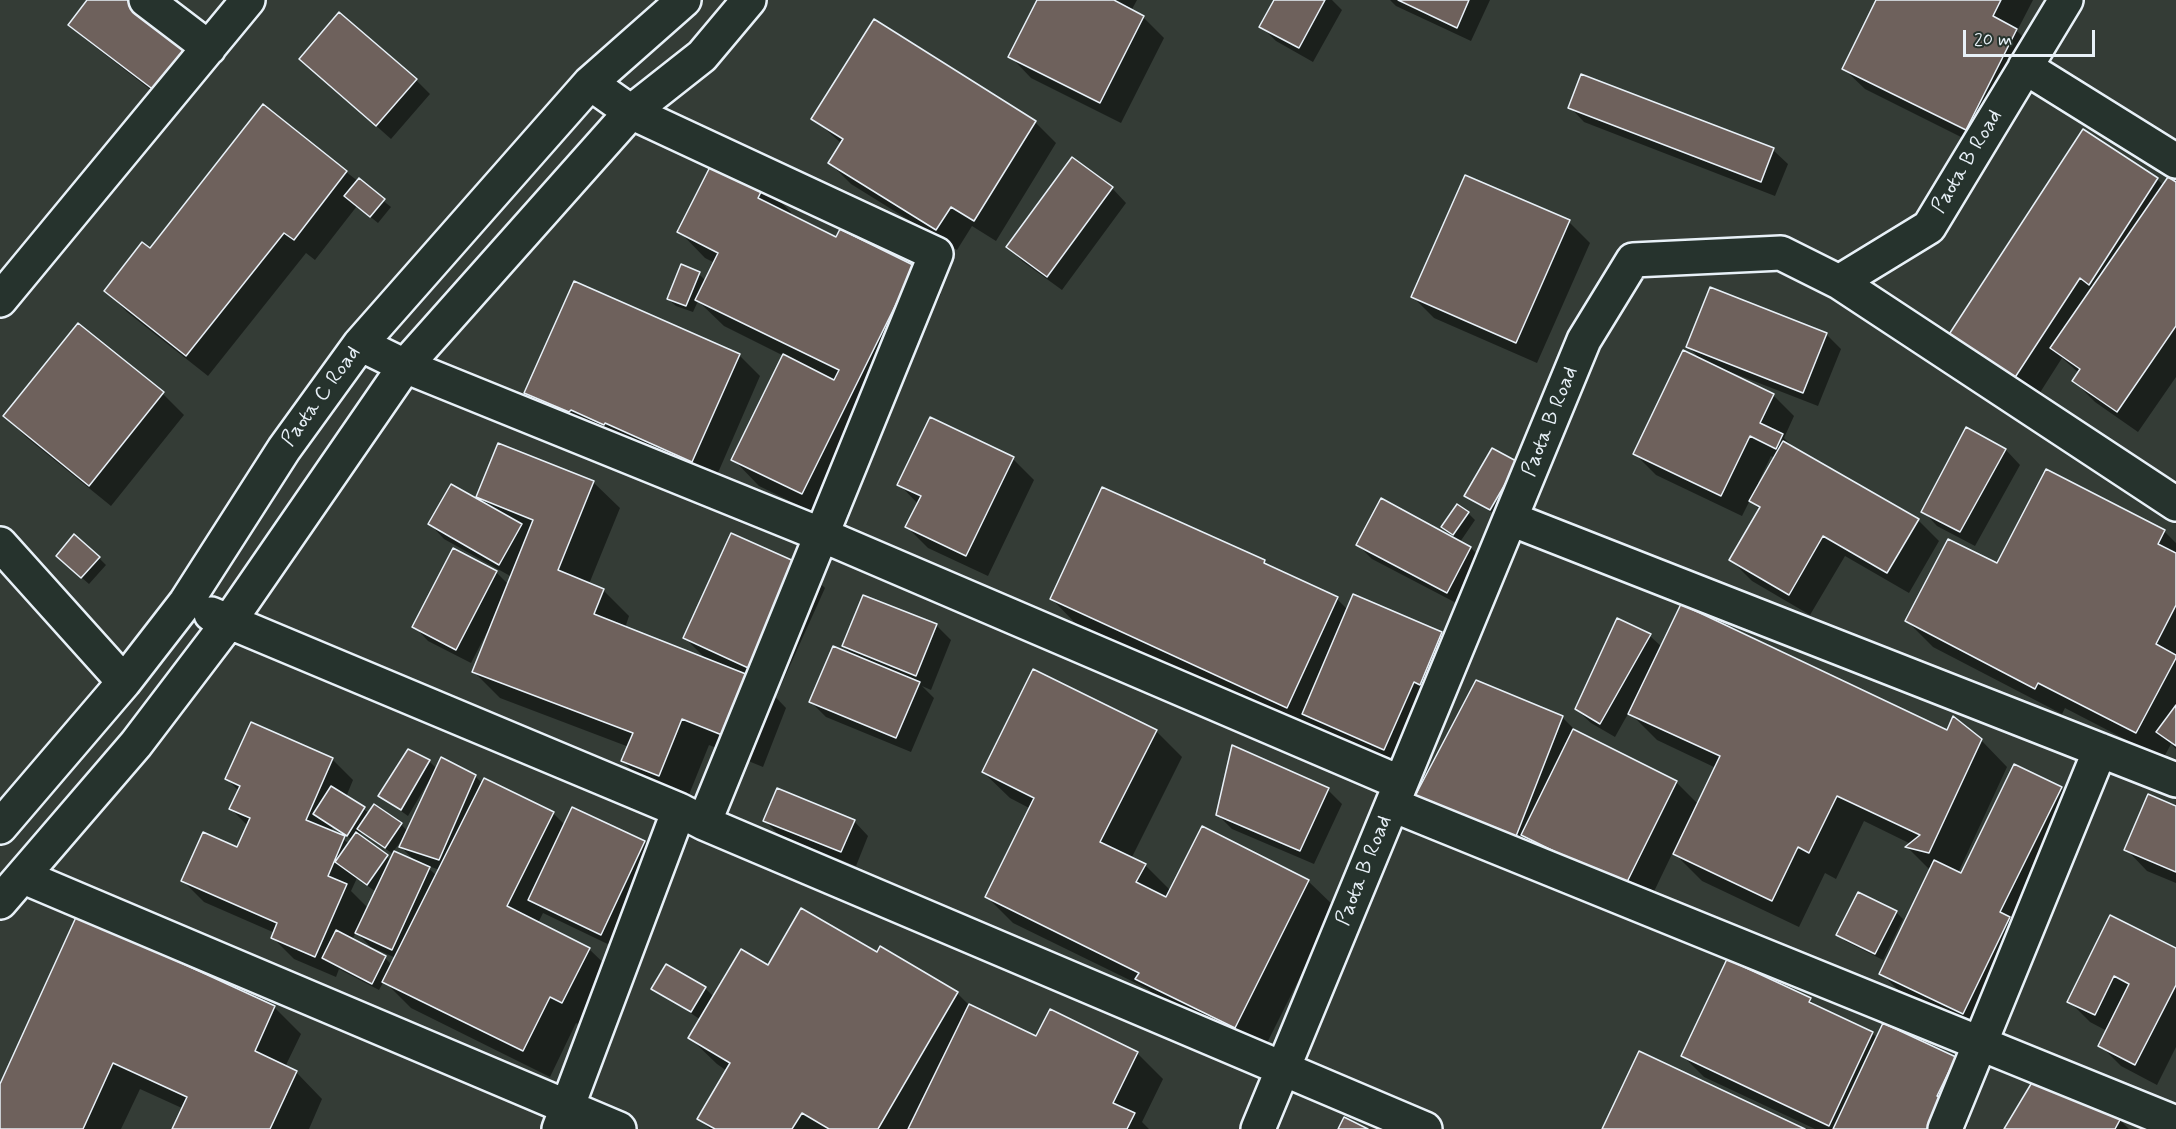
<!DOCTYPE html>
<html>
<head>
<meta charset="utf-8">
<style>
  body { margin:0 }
  #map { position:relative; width:2176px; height:1129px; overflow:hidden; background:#343c36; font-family:Mynerve,sans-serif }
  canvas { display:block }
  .scale { position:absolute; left:1963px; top:30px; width:132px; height:27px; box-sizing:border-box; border:3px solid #e8f1f8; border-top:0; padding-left:8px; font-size:18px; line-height:21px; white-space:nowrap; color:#e8f1f8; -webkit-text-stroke:4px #26332d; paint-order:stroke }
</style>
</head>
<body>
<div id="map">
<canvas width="2176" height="1129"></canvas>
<div class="scale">20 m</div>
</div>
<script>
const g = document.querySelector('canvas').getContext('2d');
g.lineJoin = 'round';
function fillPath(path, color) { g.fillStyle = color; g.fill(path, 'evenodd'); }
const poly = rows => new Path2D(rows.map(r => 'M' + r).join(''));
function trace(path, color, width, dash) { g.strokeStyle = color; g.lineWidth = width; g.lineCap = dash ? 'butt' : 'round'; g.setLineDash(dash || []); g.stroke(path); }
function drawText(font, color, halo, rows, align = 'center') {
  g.font = font + ' Mynerve,sans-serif'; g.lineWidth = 4.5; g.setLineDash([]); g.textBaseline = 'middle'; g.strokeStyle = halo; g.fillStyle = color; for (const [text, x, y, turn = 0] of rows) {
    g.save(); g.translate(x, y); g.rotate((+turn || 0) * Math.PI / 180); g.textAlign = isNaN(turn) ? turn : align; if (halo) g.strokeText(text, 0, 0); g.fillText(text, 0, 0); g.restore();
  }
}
fillPath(poly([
  [89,0,174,108,85,39,70,25],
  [1038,0,1137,0,1131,11,1143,17,1164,38,1121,123,1031,78,1010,56],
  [1276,0,1332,0,1342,10,1313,62,1276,41,1261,26],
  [1390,0,1490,0,1471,41,1396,6],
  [1878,0,2033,0,2017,31,2037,51,1987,150,1865,89,1843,68],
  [301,59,416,80,430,94,391,139],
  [1582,75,1773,150,1788,164,1775,196,1584,122,1570,107],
  [263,107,391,207,378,223,357,206,315,260,306,253,208,376,127,312,106,290,150,250],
  [813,118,1035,122,1056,143,996,241,972,226,957,250,851,184,830,163,842,144],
  [2157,179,2164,186,2176,184,2176,377,2138,432,2095,402,2074,381,2079,373,2062,358,2034,402,1969,360],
  [764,186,791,212,789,215,837,239,914,267,941,294,829,520,759,486,733,459,784,356,724,326,698,301,693,312,676,306,668,299,699,274,706,281,715,263,705,258,679,231],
  [1112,188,1126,203,1062,290,1022,261,1008,247],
  [1569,222,1590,243,1537,363,1434,318,1413,297],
  [79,325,163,394,184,415,111,506,26,437,5,416],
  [1826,334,1841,349,1818,406,1728,371,1727,373,1773,395,1794,416,1784,438,1796,450,1918,520,1939,541,1909,593,1845,556,1810,615,1752,581,1731,560,1760,510,1750,500,1742,516,1656,475,1635,454,1702,361,1688,346],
  [1771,456,1775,458,1760,484,1758,483],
  [739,355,760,376,714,482,547,413,526,392],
  [931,419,1013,459,1034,480,988,576,928,548,907,527,918,504,899,484],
  [1966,429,2006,450,2020,465,1975,546,1937,526,1923,511],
  [1517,463,1497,516,1466,496],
  [593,482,620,508,589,584,603,590,629,616,625,628,707,660,685,638,804,567,825,588,778,692,765,686,786,708,763,767,709,745,686,802,649,788,623,761,629,747,500,698,474,672,489,633,487,632,471,663,428,641,414,626,454,550,496,572,509,585,512,577,444,539,430,524,484,503,478,497],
  [1468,513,1475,520,1460,542,1471,548,1485,562,1462,606,1372,559,1358,545,1455,538,1443,527],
  [2164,531,2176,543,2176,749,2171,744,2163,759,2065,708,2062,714,1933,647,1907,621,1997,566],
  [99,558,106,565,89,584,65,563],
  [1264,562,1271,569,1337,599,1348,610,1441,633,1462,654,1406,770,1325,735,1317,727,1314,733,1078,626,1052,599],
  [864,596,937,626,951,640,931,690,922,686,934,698,911,752,826,717,811,702,853,656,843,646],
  [1618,620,1650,636,1662,647,1981,740,2007,767,1958,873,1961,875,2061,788,2082,809,1984,1034,1902,994,1881,973,1931,871,1907,847,1911,844,1864,821,1836,879,1825,873,1799,927,1702,881,1673,852,1647,906,1438,817,1562,717,1578,733,1676,782,1699,805,1716,768,1657,740,1629,712,1615,737,1591,723,1576,709],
  [1156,731,1182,757,1131,859,1145,865,1171,891,1308,881,1335,907,1262,1053,1164,1005,1148,989,1013,923,987,897,1031,809,1010,798,983,772],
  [409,751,429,761,437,769,442,759,475,776,483,784,553,813,565,825,644,842,659,857,616,948,543,913,538,923,589,949,616,975,589,1029,576,1023,550,1077,411,1008,384,981,379,990,339,969,336,977,294,959,273,938,275,933,204,902,183,881,238,849,248,826,231,809,239,791,227,779,332,759,353,780,346,797,369,813,401,824,408,832,432,780,430,779,408,816,380,796],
  [333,827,353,840,350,844,331,832],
  [361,832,393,854,391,860,359,836],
  [403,838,401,847,416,862,393,852],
  [425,865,440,870,437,876],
  [357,878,376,892,368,908,351,891],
  [356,932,371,947,396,958,392,965,385,958,352,940],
  [1328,790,1342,804,1314,864,1232,829,1217,814],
  [2176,807,2176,883,2147,871,2126,849],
  [765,821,854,821,868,836,856,866,779,835],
  [1896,912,1903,919,1883,960,1845,941,1838,934],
  [2111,917,2176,950,2176,1047,2157,1085,2121,1066,2100,1045,2107,1031,2090,1022,2069,1001],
  [877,954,957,993,971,1007,1037,1038,1137,1053,1163,1079,1142,1122,1149,1129,710,1129,699,1118,727,1071,717,1064,690,1038,701,1020,653,988,705,988,714,997,768,967],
  [1728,961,1810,1000,1820,1009,1872,1033,1877,1038,1955,1058,1976,1079,1960,1114,1969,1123,1966,1129,1815,1129,1704,1077,1683,1056],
  [274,1007,301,1034,285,1067,296,1072,322,1099,309,1129,174,1129,184,1109,140,1089,121,1129,0,1129,0,1087],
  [2120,1120,2129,1129,2006,1129]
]), '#0007');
const building = poly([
  [87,0,136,0,196,46,159,94,68,25,87,0],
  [1037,0,1114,0,1144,16,1100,103,1008,57,1037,0],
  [1274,0,1325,0,1299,48,1259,27,1274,0],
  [1398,0,1469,0,1457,28,1398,0],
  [1876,0,2001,0,1993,16,2017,29,1966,130,1842,69,1876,0],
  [339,12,417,79,376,126,299,59,339,12],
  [874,19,1036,121,974,221,951,207,936,230,828,163,843,139,811,119,874,19],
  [1581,74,1774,148,1761,182,1568,108,1581,74],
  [263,104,347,171,294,240,284,233,186,356,104,291,142,242,150,248,263,104],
  [2083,129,2158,178,2089,285,2080,278,2012,382,1946,339,2083,129],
  [1072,157,1113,187,1047,277,1006,247,1072,157],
  [714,159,765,184,758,198,836,237,840,229,915,266,802,494,731,460,783,354,834,380,839,370,695,300,718,253,677,232,714,159],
  [1465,175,1570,220,1516,343,1411,297,1465,175],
  [2168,177,2176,182,2176,326,2117,412,2072,381,2080,369,2050,348,2168,177],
  [359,178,385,199,370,217,344,196,359,178],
  [681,264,700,272,686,306,667,299,681,264],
  [574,281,740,354,692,462,605,423,604,425,571,410,569,412,524,393,574,281],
  [1710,287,1827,333,1803,393,1686,347,1710,287],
  [78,323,164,392,89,486,3,416,78,323],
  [1683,350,1774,394,1760,423,1783,434,1776,449,1750,436,1721,496,1633,454,1683,350],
  [930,417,1014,457,966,556,905,527,921,496,897,485,930,417],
  [1966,427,2006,449,1960,532,1921,512,1966,427],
  [1783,441,1919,519,1887,573,1823,536,1789,595,1729,560,1760,507,1749,501,1783,441],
  [498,443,594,481,558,570,604,589,594,614,761,680,737,741,682,719,659,776,621,761,633,733,472,672,533,520,476,497,498,443],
  [1492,448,1518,462,1490,510,1464,496,1492,448],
  [2046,469,2165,530,2158,544,2176,553,2176,605,2156,644,2176,655,2176,658,2136,733,2038,683,2035,689,1905,621,1948,539,1997,563,2046,469],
  [451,484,522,524,499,565,428,524,451,484],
  [1102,487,1265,560,1264,563,1338,597,1287,708,1050,599,1102,487],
  [1381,498,1471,547,1447,593,1356,545,1381,498],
  [1457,504,1469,512,1453,535,1441,527,1457,504],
  [731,533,805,566,757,672,683,638,731,533],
  [74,534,100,557,81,578,56,556,74,534],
  [453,548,497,571,456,650,412,627,453,548],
  [1353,594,1442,632,1420,685,1414,682,1384,750,1302,714,1353,594],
  [863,595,937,624,916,676,842,646,863,595],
  [1681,604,1947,730,1953,716,1982,739,1929,853,1905,847,1920,835,1837,796,1809,853,1798,847,1772,901,1673,854,1720,756,1628,714,1681,604],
  [1617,618,1651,634,1600,724,1575,709,1617,618],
  [833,646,920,682,896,738,809,702,833,646],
  [1033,669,1157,730,1100,842,1146,864,1136,882,1166,897,1202,826,1309,880,1235,1028,1135,979,1139,973,985,897,1034,798,982,772,1033,669],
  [1476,680,1563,716,1513,844,1415,796,1476,680],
  [2176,705,2176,746,2156,732,2176,705],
  [251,722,333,758,306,820,345,836,328,876,347,884,315,957,271,938,277,923,181,881,203,832,237,847,250,818,229,809,240,786,225,779,251,722],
  [1573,729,1677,781,1625,886,1521,835,1573,729],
  [1232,745,1329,788,1300,851,1216,815,1232,745],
  [408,749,430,760,401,810,378,796,408,749],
  [441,757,476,775,439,860,399,847,441,757],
  [2014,764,2062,787,2000,912,2010,917,1963,1014,1879,974,1934,860,1961,873,2014,764],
  [484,778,554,812,507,906,590,948,562,1003,550,997,523,1051,382,982,484,778],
  [331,786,365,807,347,836,313,814,331,786],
  [777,788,855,820,841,852,763,821,777,788],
  [2148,794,2176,806,2176,872,2124,850,2148,794],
  [374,804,402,823,385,848,357,829,374,804],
  [572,807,645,841,601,935,528,900,572,807],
  [356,832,388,855,367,885,335,862,356,832],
  [394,851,430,867,392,950,355,933,394,851],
  [1858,892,1897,911,1875,954,1836,935,1858,892],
  [801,908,877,952,880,946,958,992,878,1129,829,1129,802,1113,792,1129,715,1129,697,1119,730,1063,688,1038,741,949,768,965,801,908],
  [77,915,275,1006,255,1051,297,1071,270,1129,172,1129,187,1097,113,1063,83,1129,0,1129,0,1084,77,915],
  [2110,915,2176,948,2176,985,2135,1065,2098,1046,2129,984,2114,976,2095,1015,2067,1002,2110,915],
  [336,930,386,956,372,984,322,958,336,930],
  [1727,959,1811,998,1809,1002,1873,1032,1829,1126,1681,1056,1727,959],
  [666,964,706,987,691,1012,651,989,666,964],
  [969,1004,1036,1036,1050,1009,1138,1052,1113,1103,1135,1113,1127,1129,908,1129,969,1004],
  [1883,1023,1956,1057,1937,1096,1949,1101,1935,1129,1833,1129,1883,1023],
  [1639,1051,1805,1129,1602,1129,1639,1051],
  [2040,1069,2121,1118,2115,1129,2004,1129,2040,1069],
  [1344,1117,1368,1129,1338,1129,1344,1117]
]);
fillPath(building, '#6e615c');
trace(building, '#e8f1f8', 1.5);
const minor = poly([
  [146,0,209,48],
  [2025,67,2176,161],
  [590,83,631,112,936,254,704,823],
  [1839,282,2176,504],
  [0,300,248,0],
  [360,344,405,366,822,535,1401,783],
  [1511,519,2176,780],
  [0,544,124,682],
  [211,614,679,810],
  [1393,805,2176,1123],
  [0,827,124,682,186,602,284,449,360,344,590,83,684,0],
  [24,877,619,1129],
  [0,902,136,744,228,623,405,366,631,112,702,56,749,0],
  [559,1129,679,810,704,823,1425,1129],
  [1258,1129,1584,340,1633,260,1781,253,1839,282,1929,227,2066,0],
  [1945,1129,2100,750]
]);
trace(minor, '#e8f1f8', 38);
trace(minor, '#26332d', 33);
drawText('21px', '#e8f1f8', '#26332d', [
  ["Paota B Road",1968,162,-59],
  ["Paota C Road",322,397,-54],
  ["Paota B Road",1551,422,-68],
  ["Paota B Road",1365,871,-68]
]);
</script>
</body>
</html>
